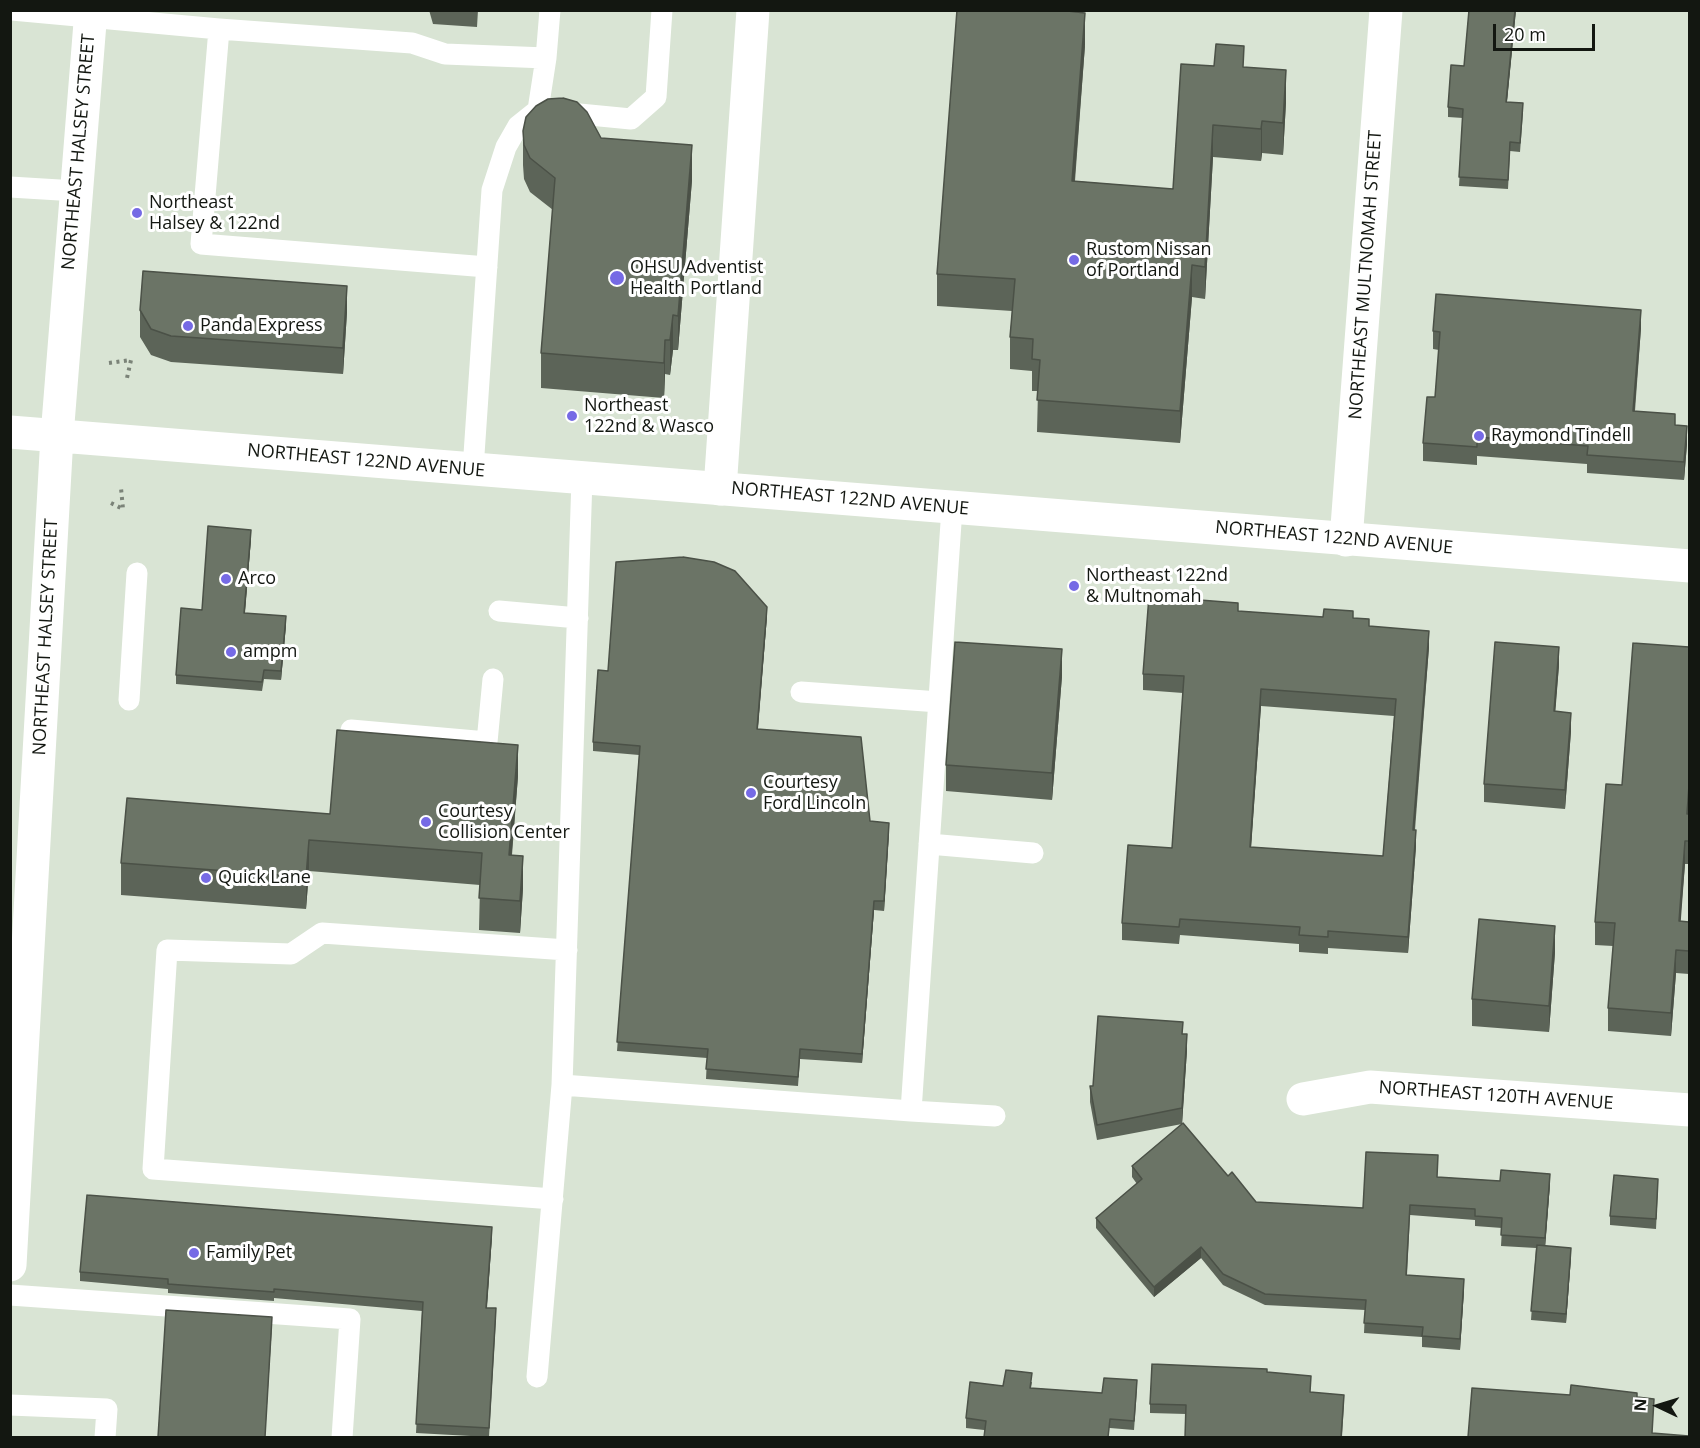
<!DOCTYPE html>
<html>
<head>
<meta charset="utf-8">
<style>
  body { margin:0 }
  #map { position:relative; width:1700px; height:1448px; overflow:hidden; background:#d9e4d4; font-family:"Open Sans",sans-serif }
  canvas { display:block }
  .frame { position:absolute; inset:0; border:12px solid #131711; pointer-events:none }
  .north { position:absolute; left:1628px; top:1376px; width:60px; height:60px; -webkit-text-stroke:4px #fff; paint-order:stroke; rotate:274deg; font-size:16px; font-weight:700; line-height:24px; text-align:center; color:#131711 }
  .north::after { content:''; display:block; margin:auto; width:21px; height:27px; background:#131711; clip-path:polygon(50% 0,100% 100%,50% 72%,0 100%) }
  .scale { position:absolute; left:1493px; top:24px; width:102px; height:27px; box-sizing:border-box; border:3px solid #131711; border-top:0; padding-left:8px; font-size:18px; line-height:21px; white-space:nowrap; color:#131711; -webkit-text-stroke:4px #fff; paint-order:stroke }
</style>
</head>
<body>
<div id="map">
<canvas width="1700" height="1448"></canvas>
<div class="frame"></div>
<div class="north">N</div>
<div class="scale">20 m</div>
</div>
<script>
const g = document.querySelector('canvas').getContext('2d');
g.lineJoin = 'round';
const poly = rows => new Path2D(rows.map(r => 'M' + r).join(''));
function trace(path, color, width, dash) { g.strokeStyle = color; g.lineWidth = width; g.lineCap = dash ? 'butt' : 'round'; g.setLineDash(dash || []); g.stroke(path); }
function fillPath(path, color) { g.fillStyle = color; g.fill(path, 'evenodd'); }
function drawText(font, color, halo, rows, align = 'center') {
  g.font = font + ' "Open Sans",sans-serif'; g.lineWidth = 6; g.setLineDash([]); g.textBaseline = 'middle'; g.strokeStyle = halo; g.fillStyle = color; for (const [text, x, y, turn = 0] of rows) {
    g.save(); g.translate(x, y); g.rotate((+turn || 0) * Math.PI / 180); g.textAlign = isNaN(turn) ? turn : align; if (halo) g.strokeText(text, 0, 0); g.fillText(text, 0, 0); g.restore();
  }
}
trace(poly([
  [109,363,131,360,127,378],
  [111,503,123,509,121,488]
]), '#7b8378', 4, [3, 4.5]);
trace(poly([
  [12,10,219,29,412,43,445,54,546,58,538,110,631,119,656,97,662,10],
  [219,29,201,244,487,267],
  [546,58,550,10],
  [10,187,76,191],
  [473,469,492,190,506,147,518,126,538,110],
  [499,611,578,618],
  [801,692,939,702],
  [129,700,137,573],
  [351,730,487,742,493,679],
  [929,844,1033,853],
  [562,1085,911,1111,952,508],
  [911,1111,995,1116],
  [553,1199,153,1169,167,950,291,954,322,933,567,950],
  [10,1295,350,1319,342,1438],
  [537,1377,562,1085,582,478],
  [10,1405,107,1409,105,1438]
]), '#fff', 21);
trace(poly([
  [720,489,753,10],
  [1346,540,1386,10],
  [1303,1099,1370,1087,1690,1110]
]), '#fff', 33);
trace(poly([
  [57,436,91,10]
]), '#fff', 33);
trace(poly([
  [10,432,1690,566],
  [10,1265,57,436]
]), '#fff', 33);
fillPath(poly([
  [429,10,478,10,477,27,433,24],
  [1469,10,1516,10,1507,102,1523,112,1520,152,1510,151,1508,189,1459,186,1463,118,1448,117,1448,107,1464,66],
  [1085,45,1075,181,1173,189,1244,67,1286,102,1283,155,1262,153,1261,161,1213,157,1205,299,1192,297,1180,443,1037,432,1038,391,1032,391,1032,371,1010,369,1010,337,1012,311,937,306,937,274],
  [523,131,601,138,692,180,678,350,673,350,670,375,665,374,664,398,541,388,541,353,553,210,530,192,524,179,523,165],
  [140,310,347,312,343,374,171,362,151,355,140,337],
  [1641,328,1635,411,1675,425,1687,444,1684,480,1587,473,1587,464,1477,456,1477,465,1423,461,1423,443,1435,397,1439,350,1433,349,1433,331],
  [251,539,245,613,286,625,281,680,264,679,262,691,176,684,176,675,202,610],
  [1238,611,1323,617,1353,618,1369,626,1429,647,1415,830,1416,846,1408,953,1328,948,1328,954,1299,952,1299,944,1180,935,1179,944,1122,940,1122,923,1172,848,1183,693,1143,690,1143,674],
  [1261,706,1394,716,1383,856,1251,847],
  [767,616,758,729,870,821,889,832,884,911,874,910,862,1063,800,1059,798,1086,706,1079,707,1058,617,1051,639,755,593,751,593,742,608,671],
  [1559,665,1555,711,1571,731,1565,809,1484,802,1484,784],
  [1062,676,1052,800,946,791,946,765],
  [518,776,512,855,523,888,520,933,479,930,480,885,309,871,306,909,121,895,121,863,330,814],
  [1689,814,1689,864,1685,864,1680,922,1689,922,1689,974,1676,973,1671,1036,1608,1031,1608,1008,1613,946,1595,945,1595,922],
  [1555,952,1549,1032,1472,1026,1472,999],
  [1183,1034,1187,1050,1182,1124,1228,1176,1256,1202,1363,1208,1438,1177,1550,1184,1545,1246,1571,1257,1566,1323,1531,1320,1536,1248,1501,1246,1502,1228,1475,1226,1475,1220,1410,1215,1407,1275,1464,1290,1460,1350,1422,1347,1422,1337,1364,1333,1365,1310,1265,1305,1223,1285,1201,1258,1154,1297,1096,1228,1096,1218,1137,1184,1132,1177,1132,1166,1182,1124,1097,1140,1090,1102,1090,1086,1093,1086],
  [1658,1188,1656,1229,1610,1225,1610,1216],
  [492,1236,487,1308,496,1318,489,1437,416,1433,422,1311,274,1298,274,1301,168,1293,168,1289,80,1281,80,1272],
  [1267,1372,1311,1392,1344,1404,1342,1437,1185,1437,1186,1414,1150,1413,1150,1404],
  [1032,1382,1031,1388,1102,1393,1137,1389,1134,1430,1110,1428,984,1430,966,1428,966,1418,1003,1386]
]), '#5c6458');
fillPath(poly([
  [1515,10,1516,10,1506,111,1506,102],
  [1085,13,1085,45,1072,213,1072,181],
  [1286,70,1286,102,1283,155,1283,123],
  [1262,121,1262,153,1261,161,1261,129],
  [1213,125,1213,157,1205,299,1205,267],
  [692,145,692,180,678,350,678,316],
  [1192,265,1192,297,1180,443,1180,411],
  [347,286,347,312,343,374,343,348],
  [1641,310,1641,328,1633,429,1633,411],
  [673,315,673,350,670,375,670,340],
  [665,340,665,374,664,398,664,363],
  [1687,426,1687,444,1684,480,1684,462],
  [251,530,251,539,244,622,244,613],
  [767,607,767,616,757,738,757,729],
  [286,616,286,625,281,680,281,671],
  [1429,631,1429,647,1413,846,1413,830],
  [1559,647,1559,665,1554,729,1554,711],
  [1062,649,1062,676,1052,800,1052,773],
  [1261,689,1261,706,1250,863,1250,847],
  [1571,713,1571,731,1565,809,1565,790],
  [518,745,518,776,509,887,509,855],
  [1689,785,1689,808,1687,837,1687,814],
  [889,823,889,832,884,911,884,901],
  [1416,830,1416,846,1408,953,1408,937],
  [309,840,309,871,306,909,306,877],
  [1685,841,1685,864,1679,945,1679,921],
  [523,856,523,888,520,933,520,901],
  [874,901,874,910,862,1063,862,1054],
  [1555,926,1555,952,1549,1032,1549,1006],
  [1676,950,1676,973,1671,1036,1671,1013],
  [1187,1034,1187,1050,1182,1124,1182,1108],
  [1550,1174,1550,1184,1545,1249,1545,1238],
  [492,1227,492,1236,486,1317,486,1308],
  [1201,1247,1201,1258,1154,1297,1154,1287],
  [1571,1248,1571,1257,1566,1323,1566,1314],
  [1464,1279,1464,1290,1460,1350,1460,1339],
  [272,1317,272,1326,265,1437]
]), '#4b5147');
const building = poly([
  [957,10,1058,10,1085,13,1072,181,1173,189,1181,64,1214,66,1216,44,1244,46,1243,67,1286,70,1283,123,1262,121,1261,129,1213,125,1205,267,1192,265,1180,411,1037,400,1040,360,1032,359,1033,339,1010,337,1015,279,937,274,957,10],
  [1469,10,1515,10,1506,102,1523,103,1520,143,1510,142,1508,180,1459,177,1463,109,1448,107,1451,65,1464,66,1469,10],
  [563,98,577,102,587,112,601,138,692,145,678,316,673,315,670,340,665,340,664,363,541,353,555,178,530,158,524,145,523,131,526,117,536,106,548,99,563,98],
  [143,271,347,286,343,348,171,336,151,329,140,310,143,271],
  [1436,294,1641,310,1633,411,1675,414,1675,425,1687,426,1684,462,1587,455,1588,446,1477,437,1477,447,1423,443,1427,397,1435,397,1440,332,1433,331,1436,294],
  [208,526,251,530,244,613,286,616,281,671,264,670,262,682,176,675,181,608,202,610,208,526],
  [683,557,714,562,735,571,767,607,757,729,861,737,870,821,889,823,884,901,874,901,862,1054,800,1049,798,1077,706,1069,708,1049,617,1042,640,746,593,742,598,670,608,671,616,562,683,557],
  [1149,596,1238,603,1238,611,1323,617,1324,609,1353,611,1353,618,1369,619,1369,626,1429,631,1413,830,1416,830,1408,937,1328,931,1328,937,1299,935,1300,927,1180,919,1179,927,1122,923,1128,845,1172,848,1184,676,1143,674,1149,596],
  [1261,689,1396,699,1383,856,1250,847,1261,689],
  [955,642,1062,649,1052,773,946,765,955,642],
  [1495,642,1559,647,1554,711,1571,713,1565,790,1484,784,1495,642],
  [1633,643,1689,647,1689,785,1687,814,1689,814,1689,841,1685,841,1679,921,1689,922,1689,951,1676,950,1671,1013,1608,1008,1615,923,1595,922,1606,784,1622,785,1633,643],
  [337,730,518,745,509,855,523,856,520,901,479,898,482,853,309,840,306,877,121,863,127,798,330,814,337,730],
  [1479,919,1555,926,1549,1006,1472,999,1479,919],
  [1098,1016,1183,1022,1182,1034,1187,1034,1182,1108,1097,1125,1090,1086,1093,1086,1098,1016],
  [1183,1123,1228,1176,1232,1172,1256,1202,1363,1208,1366,1152,1438,1155,1437,1177,1500,1181,1501,1170,1550,1174,1545,1238,1501,1235,1502,1218,1475,1216,1475,1209,1410,1205,1406,1275,1464,1279,1460,1339,1422,1336,1423,1327,1364,1323,1366,1300,1265,1294,1223,1274,1201,1247,1154,1287,1096,1218,1142,1179,1132,1166,1183,1123],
  [1614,1175,1658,1179,1656,1219,1610,1216,1614,1175],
  [87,1195,492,1227,486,1308,496,1308,489,1428,416,1424,423,1302,274,1289,274,1292,168,1284,168,1279,80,1272,87,1195],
  [1537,1245,1571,1248,1566,1314,1531,1311,1537,1245],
  [166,1310,272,1317,265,1437,158,1437,166,1310],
  [1152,1364,1267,1369,1267,1372,1311,1376,1310,1392,1344,1395,1341,1437,1185,1437,1186,1405,1150,1404,1152,1364],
  [1006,1370,1032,1373,1030,1388,1102,1393,1104,1378,1137,1380,1134,1421,1110,1419,1108,1437,984,1437,986,1421,966,1418,970,1382,1003,1386,1006,1370],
  [1571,1385,1637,1393,1637,1397,1654,1399,1652,1433,1689,1436,1689,1437,1468,1437,1472,1388,1570,1395,1571,1385]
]);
fillPath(building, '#6b7466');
trace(building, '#4b5147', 1.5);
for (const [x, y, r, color] of [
  [137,213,6,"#766ae5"],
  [1074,260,6,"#766ae5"],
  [617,278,8,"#766ae5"],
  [188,326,6,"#766ae5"],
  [572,416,6,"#766ae5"],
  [1479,436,6,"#766ae5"],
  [226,579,6,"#766ae5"],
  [1074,586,6,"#766ae5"],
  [231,652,6,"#766ae5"],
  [751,793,6,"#766ae5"],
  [426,822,6,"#766ae5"],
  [206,878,6,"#766ae5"],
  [194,1253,6,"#766ae5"]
]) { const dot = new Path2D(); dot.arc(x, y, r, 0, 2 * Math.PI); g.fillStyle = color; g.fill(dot); trace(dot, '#fff', 2); }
drawText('18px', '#131711', '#fff', [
  ["NORTHEAST HALSEY STREET",79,152,-85],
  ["NORTHEAST MULTNOMAH STREET",1366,275,-86],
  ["NORTHEAST 122ND AVENUE",366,461,5],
  ["NORTHEAST 122ND AVENUE",850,499,5],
  ["NORTHEAST 122ND AVENUE",1334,538,5],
  ["NORTHEAST HALSEY STREET",46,637,-87],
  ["NORTHEAST 120TH AVENUE",1496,1096,4]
]);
drawText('18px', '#131711', '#fff', [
  ["Northeast",149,203],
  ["Halsey & 122nd",149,224],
  ["Rustom Nissan",1086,250],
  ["of Portland",1086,271],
  ["OHSU Adventist",630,268],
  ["Health Portland",630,289],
  ["Panda Express",200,326],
  ["Northeast",584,406],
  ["122nd & Wasco",584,427],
  ["Raymond Tindell",1491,436],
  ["Northeast 122nd",1086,576],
  ["& Multnomah",1086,597],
  ["Arco",238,579],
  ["ampm",243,652],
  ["Courtesy",763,783],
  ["Ford Lincoln",763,804],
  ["Courtesy",438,812],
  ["Collision Center",438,833],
  ["Quick Lane",218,878],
  ["Family Pet",206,1253]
], 'left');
</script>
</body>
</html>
